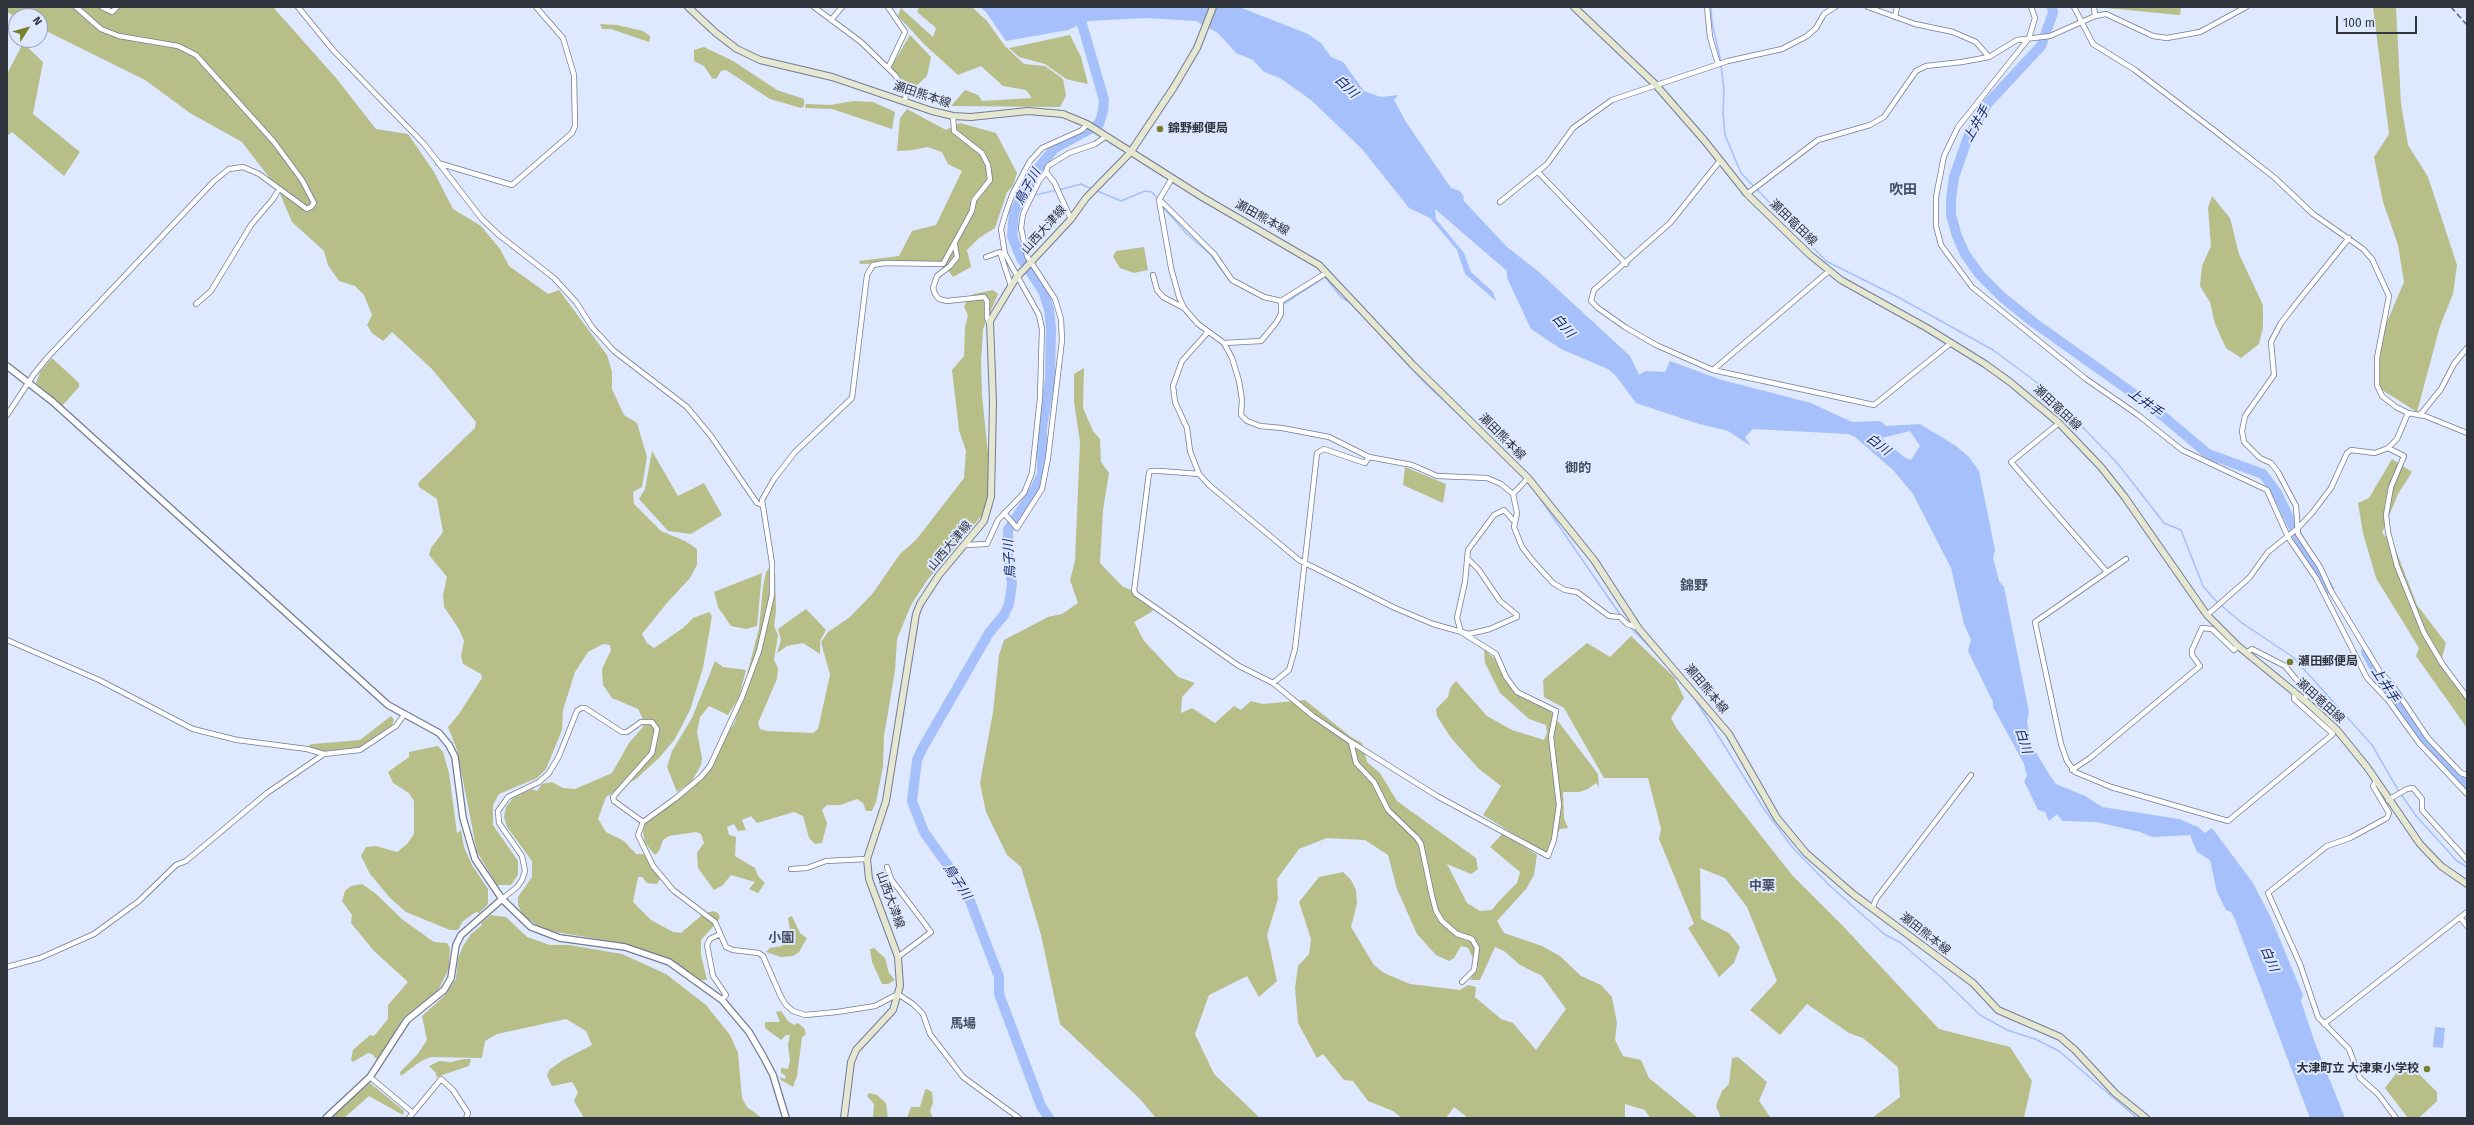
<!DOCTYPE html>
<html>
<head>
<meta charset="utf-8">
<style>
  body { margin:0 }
  #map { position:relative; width:2474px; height:1125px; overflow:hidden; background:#dee8ff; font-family:"Fira Sans",sans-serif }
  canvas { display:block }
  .frame { position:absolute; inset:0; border:8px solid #30343d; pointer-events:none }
  .north { position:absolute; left:8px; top:8px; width:40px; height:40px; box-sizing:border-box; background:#dee8ff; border:1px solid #98a0b1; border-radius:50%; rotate:53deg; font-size:11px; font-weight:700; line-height:16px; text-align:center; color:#30343d }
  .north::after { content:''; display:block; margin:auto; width:14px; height:18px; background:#78802b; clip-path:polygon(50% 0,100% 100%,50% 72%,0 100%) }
  .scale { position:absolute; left:2336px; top:16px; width:81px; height:18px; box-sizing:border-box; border:2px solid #30343d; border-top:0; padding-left:5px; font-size:12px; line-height:14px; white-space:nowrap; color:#30343d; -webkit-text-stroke:3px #dee8ff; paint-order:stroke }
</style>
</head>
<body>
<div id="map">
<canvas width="2474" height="1125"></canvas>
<div class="frame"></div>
<div class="north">N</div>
<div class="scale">100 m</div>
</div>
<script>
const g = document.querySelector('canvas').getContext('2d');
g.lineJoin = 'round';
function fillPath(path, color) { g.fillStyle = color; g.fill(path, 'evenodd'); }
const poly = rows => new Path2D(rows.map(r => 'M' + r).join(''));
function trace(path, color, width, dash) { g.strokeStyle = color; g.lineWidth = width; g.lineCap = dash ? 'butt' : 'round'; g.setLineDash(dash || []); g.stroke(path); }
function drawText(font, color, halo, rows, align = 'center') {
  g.font = font + ' "Fira Sans","Noto Sans JP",sans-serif'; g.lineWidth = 4; g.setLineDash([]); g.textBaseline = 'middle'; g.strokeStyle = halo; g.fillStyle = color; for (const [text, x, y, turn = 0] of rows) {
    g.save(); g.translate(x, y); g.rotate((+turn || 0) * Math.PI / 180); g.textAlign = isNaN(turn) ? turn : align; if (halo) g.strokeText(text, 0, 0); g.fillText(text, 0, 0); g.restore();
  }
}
fillPath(poly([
  [7,7,273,7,336,78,376,129,408,134,434,172,453,209,481,226,500,249,509,266,548,294,559,290,607,355,612,372,612,389,624,415,637,423,647,457,642,487,633,492,634,504,661,531,685,541,697,549,697,565,690,578,666,604,642,634,647,643,654,648,683,628,693,618,709,612,712,616,703,668,690,710,675,739,659,758,636,779,606,797,598,819,606,832,624,841,636,854,649,854,662,876,657,884,647,883,642,877,638,877,633,902,651,920,673,932,681,933,703,914,713,911,718,913,720,917,718,921,701,940,701,955,707,980,701,980,669,959,626,944,556,932,538,926,522,914,518,905,518,897,532,877,532,861,507,827,504,817,506,807,513,798,532,789,537,791,542,784,552,782,563,788,575,789,612,773,629,743,643,727,642,717,638,709,612,698,603,685,602,669,611,650,610,645,603,644,588,652,575,672,563,710,562,730,546,769,537,778,499,794,493,805,493,825,518,861,518,875,511,885,497,885,477,852,457,750,448,727,459,714,482,678,481,674,463,664,461,656,464,641,459,629,444,607,443,595,447,577,429,555,431,548,443,532,437,499,419,487,418,483,475,428,476,422,431,368,392,332,383,341,372,333,367,325,372,315,364,295,355,286,339,281,328,265,324,251,292,222,278,189,242,142,190,113,145,80,40,28,40,16,16,17,7,12],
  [919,7,972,7,987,21,1005,46,1024,64,1045,66,1063,79,1066,96,1060,107,951,106,965,90,978,95,982,101,1032,98,1026,90,1003,86,981,66,958,75,925,45,898,16,901,8,933,37,936,28,917,12],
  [2181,7,2180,15,2106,8,2106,7],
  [2373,7,2396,7,2401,104,2408,145,2428,177,2457,265,2453,294,2440,326,2417,412,2379,388,2381,336,2404,282,2398,245,2383,202,2374,157,2389,134],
  [600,24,617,25,643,31,650,36,650,39,649,42,611,29,602,29],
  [910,35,931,57,927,76,912,90,891,67],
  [1070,35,1081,57,1088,84,1066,79,1045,64,1019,57,1009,48],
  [23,43,43,62,33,114,80,152,64,176,12,132,7,136,7,74],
  [704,47,733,61,777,90,804,99,804,106,801,108,770,99,726,70,721,71,716,79,712,78,704,66,694,61,694,50],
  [854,101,873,102,895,112,892,129,832,109,805,108,806,104,830,105],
  [907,109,946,130,960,123,996,133,1017,173,1013,186,1007,192,995,228,979,238,967,250,971,267,953,277,941,261,860,264,859,261,899,256,912,231,936,225,962,171,948,164,942,152,927,147,912,150,897,151,900,118],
  [2212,196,2230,218,2239,254,2263,305,2263,327,2259,344,2241,358,2226,348,2215,324,2210,302,2200,286,2202,266,2211,246,2208,208],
  [1144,247,1148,270,1134,273,1120,268,1113,257,1116,251],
  [993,290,998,294,983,329,981,363,982,395,990,473,988,499,983,514,928,579,911,605,897,639,895,671,884,736,883,767,876,802,872,811,866,811,863,803,857,799,840,805,827,805,822,810,827,823,822,843,815,844,809,838,803,816,794,812,757,823,751,816,742,820,746,830,738,831,734,824,727,827,729,835,736,837,735,856,755,868,758,876,765,883,758,893,749,889,755,882,731,875,723,885,714,890,698,868,697,853,704,843,701,834,696,832,669,836,663,840,659,851,655,855,645,843,643,832,645,823,684,794,702,773,735,722,759,628,763,587,766,572,769,568,775,571,776,611,774,626,778,635,774,660,778,668,777,679,758,723,760,729,767,731,813,733,818,729,830,675,821,642,828,632,850,617,873,593,900,554,916,540,964,478,966,451,959,430,952,370,964,356,965,327,968,315,964,307,966,302,974,294],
  [52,358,79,383,79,387,62,406,36,383,40,372],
  [1084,368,1083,408,1093,431,1100,439,1101,462,1109,473,1103,510,1100,563,1122,586,1145,597,1153,611,1134,622,1144,641,1178,677,1195,683,1182,697,1181,713,1192,708,1215,723,1234,706,1241,710,1251,701,1263,704,1305,700,1351,737,1362,743,1367,762,1380,773,1397,801,1476,858,1478,869,1471,874,1447,864,1467,903,1480,911,1492,910,1500,900,1517,883,1520,872,1490,847,1503,833,1537,855,1534,875,1526,889,1497,921,1504,933,1542,946,1560,956,1581,976,1601,985,1612,997,1617,1023,1615,1040,1623,1056,1641,1060,1649,1078,1698,1118,1650,1118,1645,1110,1625,1104,1625,1118,1468,1118,1454,1107,1446,1118,1402,1118,1393,1111,1368,1101,1353,1081,1344,1080,1323,1054,1317,1058,1298,1023,1295,988,1298,966,1309,954,1311,939,1299,902,1319,877,1343,872,1351,880,1356,890,1357,903,1351,927,1374,965,1384,973,1410,984,1460,990,1468,985,1476,987,1475,997,1501,1019,1513,1023,1536,1050,1566,1009,1542,976,1520,965,1504,951,1495,947,1480,980,1470,980,1478,968,1468,948,1461,946,1454,958,1449,961,1436,955,1417,934,1397,889,1388,855,1365,840,1327,838,1299,849,1277,879,1278,899,1267,935,1277,981,1259,997,1247,976,1209,995,1195,1034,1214,1074,1260,1118,1156,1118,1139,1098,1060,1024,1041,935,1021,867,1007,855,986,812,980,783,993,712,999,655,1004,640,1048,617,1062,614,1078,603,1070,580,1075,561,1080,442,1074,402,1074,374],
  [652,451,678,496,704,483,722,515,691,534,668,531,639,499,645,489],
  [2392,459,2412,472,2398,494,2382,533,2393,543,2417,605,2446,643,2440,665,2467,701,2467,728,2416,656,2419,648,2376,578,2363,533,2358,503,2369,498],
  [1405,467,1446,484,1443,503,1403,485],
  [762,573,757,626,746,629,731,626,718,607,714,592],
  [806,609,826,630,820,641,820,654,803,643,787,646,777,653,781,640,778,629],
  [1631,636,1674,677,1684,698,1671,718,1677,729,1792,875,1842,925,1939,1029,2010,1047,2032,1081,2024,1118,1872,1118,1900,1097,1898,1067,1863,1038,1849,1033,1807,1004,1780,1035,1750,1010,1777,981,1747,907,1725,878,1700,868,1701,919,1729,933,1740,947,1734,963,1719,977,1688,928,1694,924,1659,839,1661,829,1648,778,1604,778,1564,708,1544,697,1543,680,1587,643,1610,657],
  [1484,649,1497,661,1513,688,1545,704,1598,774,1599,787,1596,783,1588,789,1579,792,1563,792,1564,818,1568,828,1560,829,1545,853,1483,815,1501,786,1479,769,1451,738,1437,716,1436,709,1448,697,1450,688,1456,681,1487,716,1512,730,1544,740,1547,733,1546,725,1529,719,1500,693,1485,663],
  [715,661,723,667,746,670,739,697,728,715,709,706,700,717,697,732,702,758,701,765,692,781,677,792,667,767,672,751,692,718],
  [391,716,394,720,392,725,358,748,323,751,310,747,309,745,313,744,360,740],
  [438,746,443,752,449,773,457,833,461,830,464,847,472,865,488,889,488,904,479,913,476,912,463,921,458,930,450,930,406,912,390,898,370,874,361,856,366,847,376,846,397,852,407,844,414,834,414,801,409,793,393,783,388,772,409,757,409,752],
  [362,884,375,893,403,920,434,942,447,943,450,948,449,968,438,991,403,1018,378,1061,372,1054,368,1053,353,1062,351,1060,353,1050,370,1035,374,1036,388,1019,388,1005,408,982,374,951,351,923,352,915,342,901,345,891,351,886],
  [491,915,506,917,527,937,550,945,569,945,622,954,666,974,706,1005,730,1035,738,1053,742,1098,747,1107,762,1118,584,1118,574,1101,578,1092,572,1082,552,1086,547,1076,549,1070,563,1060,592,1045,586,1031,566,1019,497,1034,485,1041,482,1058,431,1057,421,1061,401,1076,400,1072,417,1055,427,1040,422,1016,444,996,456,979,458,959,463,946,471,934,482,925,481,923],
  [792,916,800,933,807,938,799,952,793,956,781,957,766,952,770,948,782,946,791,936,788,918],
  [874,948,885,958,889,973,895,980,888,984,882,984,872,962,870,949],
  [781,1011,788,1021,794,1025,798,1023,804,1028,806,1034,802,1037,797,1076,793,1087,781,1080,779,1077,785,1079,786,1076,781,1073,781,1068,788,1069,790,1061,788,1045,790,1035,786,1035,781,1040,765,1028,765,1022,780,1022,776,1012],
  [1738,1057,1767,1082,1759,1101,1771,1118,1721,1118,1716,1106,1722,1091,1729,1084,1732,1058],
  [464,1059,471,1059,469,1066,436,1077,436,1073,429,1066,439,1061,451,1062],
  [2404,1063,2408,1063,2437,1092,2437,1101,2419,1118,2408,1118,2385,1088],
  [370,1083,404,1111,403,1115,369,1096,344,1118,330,1118],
  [927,1089,932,1092,933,1103,930,1111,933,1118,907,1118,911,1107,920,1107,925,1090],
  [869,1093,877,1095,886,1103,888,1118,873,1118,874,1104,867,1096]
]), '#b7be88');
fillPath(poly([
  [980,7,1239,7,1308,34,1321,43,1331,57,1343,62,1364,91,1381,97,1398,95,1394,100,1406,122,1451,188,1460,191,1464,197,1463,200,1507,247,1539,272,1630,356,1639,375,1645,371,1665,372,1670,361,1722,380,1811,403,1852,422,1880,421,1886,426,1920,424,1956,446,1969,457,1979,471,1995,550,1993,558,1999,581,2004,587,2029,712,2027,721,2031,744,2049,774,2056,784,2085,796,2102,807,2179,819,2198,827,2205,833,2212,828,2253,883,2271,918,2303,995,2301,1001,2315,1043,2345,1118,2310,1118,2234,917,2231,912,2226,910,2217,892,2210,860,2197,852,2190,835,2152,837,2140,832,2097,822,2062,821,2057,814,2049,821,2045,812,2038,810,2024,781,2027,776,2024,764,1993,707,1993,702,1968,651,1971,640,1964,624,1951,568,1913,494,1893,470,1855,437,1848,434,1753,429,1745,437,1751,446,1728,431,1699,424,1636,403,1616,376,1608,369,1561,349,1531,329,1507,278,1507,271,1435,209,1436,219,1464,253,1471,272,1493,292,1496,301,1465,274,1457,250,1430,218,1409,208,1362,149,1311,100,1280,78,1264,72,1253,60,1236,53,1218,33,1196,21,1146,18,1088,21,1068,30,1006,41,986,12],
  [1910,431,1920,446,1911,460,1904,457,1882,438],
  [2435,1027,2445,1028,2443,1048,2433,1047]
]), '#a6c0fc');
trace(poly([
  [1711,7,1712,22,1721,62],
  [1721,65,1724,90,1723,112,1725,135,1741,173,1826,261,1896,296,1993,350,2047,390,2118,464,2164,523,2181,530,2203,586,2215,600,2242,623,2293,657,2372,745,2398,790,2417,817,2457,861,2467,867],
  [1059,190,1081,184,1092,189],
  [1095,190,1121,201,1145,191,1152,192,1158,199],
  [1036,195,1056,190],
  [1021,197,1026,197],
  [1162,206,1186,233,1211,255,1229,280],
  [1241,287,1255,295],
  [1264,299,1285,303,1325,277,1341,297,1352,304],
  [1364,317,1422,380,1480,435],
  [1537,494,1621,616],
  [1630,627,1658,655],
  [1695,699,1764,809,1793,848,1829,885,1884,934,1901,943,1943,979,1980,1015,2007,1030,2035,1039,2059,1051,2137,1118]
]), '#a6c0fc', 1.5);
trace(poly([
  [2052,7,2053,13,2041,46,1988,103,1968,137,1954,177,1951,199,1951,215,1957,236,1965,254,1980,275,2002,297,2033,322,2151,406,2208,454,2263,474,2277,493,2298,537,2329,589],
  [2366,652,2387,691,2430,748,2467,786],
  [1049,1118,1041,1106,999,994,999,977,970,901,964,888,924,832,912,801,917,760,922,749,989,633,1004,615,1009,604,1012,584,1008,555,1008,530,1035,489,1042,474,1042,428,1050,379,1051,329,1049,309,1043,291,1021,258,1012,236,1014,212,1038,168,1055,148,1099,124,1103,111,1104,100,1077,7]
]), '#a6c0fc', 10);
const minor = poly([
  [102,7,112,12,117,7],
  [298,7,333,50,424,144,482,219,499,235,554,278,576,302,592,327,614,351,687,407,711,436,757,503,762,505],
  [814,7,861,42,895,75,906,92,905,101],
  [888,7,905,32,888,68],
  [1707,7,1710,37,1718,64],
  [1868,7,1915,24,1953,32,1976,42,1989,57],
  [2031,7,2035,18,2029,38,1958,127,1944,156,1936,197,1936,226,1941,245,1972,287,2086,379,2138,415,2182,450,2267,490,2288,537,2316,578,2367,678,2388,700,2419,743,2467,794],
  [2074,7,2093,44,2135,70,2215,131,2275,178,2313,214,2363,249,2372,259,2389,296,2377,358,2377,385,2382,396,2396,407,2408,413,2425,416,2467,433],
  [2094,7,2095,16],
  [1895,17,1897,7],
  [831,20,842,7],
  [953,116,954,131,982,153,988,165,990,180,974,200,972,211,943,264,885,263,873,265,867,275,852,398,795,452,774,479,762,500,772,563,772,595,759,651,742,697,710,766,701,777,676,798,643,822,638,835,653,866,673,890,715,922,726,947,733,950,759,953,763,956,781,997,786,1005,793,1011,805,1015,837,1012,875,1006,898,994,913,1004,923,1014,930,1034,963,1077,1019,1118],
  [1719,159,1719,162,1670,223,1594,290,1591,301,1598,308,1625,327,1656,345,1713,370,1874,405,1951,343],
  [438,163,512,185,572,133,575,126,574,75,563,38,536,7],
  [1538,172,1626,264],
  [1172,178,1159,200,1171,268,1179,297,1184,308,1198,324,1224,343,1261,341,1276,323,1281,314,1281,301,1326,273],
  [1747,194,1818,140,1870,125,1884,117,1916,71,1926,66,1962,62,1989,57,2017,40,2050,36,2095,16,2106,14,2153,36,2167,38,2200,32,2246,7],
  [1160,200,1214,254,1232,280,1264,297,1281,301],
  [1500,202,1547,164,1573,128,1612,100,1728,61,1782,49,1807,36,1816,28,1824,14,1835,7],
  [1071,219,1054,182,1046,172,1048,166,1069,153,1095,144,1105,137],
  [2349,238,2299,300,2281,323,2271,342,2274,375,2245,416,2242,431,2244,442,2260,458,2271,463,2278,472,2296,506,2298,534,2320,567,2331,591,2380,672,2391,683,2428,738,2461,773,2467,775],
  [955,245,957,257,950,266,937,276,933,288,935,294,939,299,947,301,984,297,987,301,987,318,990,325],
  [986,257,1000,252,1011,286],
  [1153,275,1157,290,1163,297,1184,308],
  [196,304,211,291,251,225,273,199,279,189],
  [1208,332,1182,361,1173,386,1175,402,1187,428,1190,451,1199,474,1209,485,1299,560,1395,608,1433,624,1469,634,1490,629,1517,617,1517,615,1500,601,1479,570,1467,558],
  [1224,343,1232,358,1239,381,1242,400,1241,415,1247,421,1260,426,1282,428,1329,437,1369,457],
  [1713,370,1829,271],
  [7,415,34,374,47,358,214,181,229,169,243,167,259,174,307,209,311,207,314,203,302,180,274,142,196,55,178,46,119,36,101,29,76,7],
  [2420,415,2441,389,2454,364,2467,348],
  [2059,423,2011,462,2107,572],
  [2388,448,2404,456,2391,487,2386,515,2388,532,2397,566,2424,633,2443,665,2467,697],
  [1199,474,1160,471,1150,471,1149,473,1134,591,1136,594,1239,666,1273,683,1313,716,1351,742,1437,796,1548,856,1554,840,1559,805,1551,737,1556,711,1517,692,1506,677,1496,654,1461,632,1457,618,1465,582,1468,550,1494,515,1504,510,1514,521],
  [1528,478,1513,494,1517,513,1514,527,1522,547,1532,560,1553,583,1565,590,1577,592,1609,616,1620,617,1627,624,1639,628],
  [1004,513,1017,528,1042,489,1048,458,1062,340,1061,319,1055,299,1027,256,1021,228,1023,214,1039,181,1046,172],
  [965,545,987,544,998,520,1024,493,1032,473,1040,398,1042,329,1039,315,1005,254,1001,229,1006,212,1012,195,1030,161,1042,148,1082,130,1087,124],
  [2126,559,2035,622,2061,744,2067,761,2075,772,2111,787,2228,821,2333,734,2294,699,2295,692],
  [2207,615,2249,578,2268,552,2298,528,2312,513,2331,488,2347,453,2351,450,2375,453,2388,448,2397,439,2408,413],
  [7,640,99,680,193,729,237,740,307,749,324,754,360,750,396,726,404,715],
  [2246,653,2252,649,2285,666,2305,690,2307,695,2304,700],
  [1273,683,1289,670,1295,649,1317,453,1324,449,1365,463,1369,457,1412,465,1437,476,1487,478,1501,484,1513,494],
  [1351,742,1356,763,1374,782,1388,810,1417,838,1421,844,1432,896,1436,911,1442,921,1457,934,1472,939,1477,948,1474,970,1462,982],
  [2072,770,2090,758,2200,666,2192,655,2192,650,2202,628,2212,629,2234,650,2238,646],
  [2376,781,2373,786,2389,813,2387,818,2350,838,2327,846,2268,893,2300,964,2318,1017,2349,1049,2360,1078,2378,1094,2396,1118],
  [2388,800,2407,789,2413,788,2422,799,2422,810,2467,860],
  [887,867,891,879,931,932,898,957],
  [791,869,807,868,826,861,867,859],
  [502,899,517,887,522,880,525,871,522,856,499,823,498,811,508,797,539,782,549,773,559,756,577,711,581,708,585,708,622,732,627,732,641,722,652,722,657,729,652,753,613,797,614,801,643,822],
  [1873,907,1876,899,1971,775],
  [2460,917,2467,926],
  [720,934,710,939,707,945,713,976,726,995,722,1000],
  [7,967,40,958,94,934,139,901,176,865,186,861,267,793,324,754],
  [2324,1024,2467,912],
  [370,1077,413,1113],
  [409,1118,441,1079,453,1090,468,1113,466,1118]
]);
const tertiary = poly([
  [7,366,53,402,388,705,439,733,449,745,455,757,463,818,475,859,502,899,531,927,560,938,625,947,669,962,722,1000,749,1032,763,1056,773,1075,786,1118],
  [326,1118,370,1077,407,1020,444,990,451,978,456,945,461,935,502,899]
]);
const secondary = poly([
  [688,7,716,33,737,49,760,60,832,77,932,111,953,116,971,117,1028,111,1063,114,1087,124,1202,197,1319,265,1412,364,1528,478,1594,560,1639,629,1729,734,1777,818,1806,853,1853,894,1973,983,1998,1010,2060,1037,2075,1050,2115,1093,2146,1118],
  [1574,7,1655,84,1704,140,1747,194,1810,255,1841,280,1927,328,1985,364,2010,382,2059,423,2101,467,2124,496,2207,615,2238,646,2309,704,2337,730,2367,767,2420,844,2441,866,2467,884],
  [844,1118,851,1062,856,1050,893,1010,900,986,898,957,869,879,867,859,886,801,916,614,920,604,939,575,984,521,991,497,993,403,990,321,1016,278,1071,219,1086,198,1130,153,1174,87,1197,48,1213,7]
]);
trace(minor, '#737c90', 6);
trace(tertiary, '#737c90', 8);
trace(secondary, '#737c90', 8);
trace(minor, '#fff', 4.5);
trace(tertiary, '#fff', 5.5);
trace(secondary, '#e5e7d1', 6);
trace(poly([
  [2451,7,2467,25]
]), '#5d626f', 1.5, [6, 3]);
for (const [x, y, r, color] of [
  [1160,129,4,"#78802b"],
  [2290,662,4,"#78802b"],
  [2427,1069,4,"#78802b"]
]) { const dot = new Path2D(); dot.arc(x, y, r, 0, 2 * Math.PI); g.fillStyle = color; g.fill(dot); trace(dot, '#dee8ff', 1.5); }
drawText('12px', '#30343d', '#dee8ff', [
  ["瀬田熊本線",922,95,18],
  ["瀬田熊本線",1262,218,29],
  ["瀬田竜田線",1793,223,44],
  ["山西大津線",1044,230,-48],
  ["瀬田竜田線",2057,408,43],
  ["瀬田熊本線",1502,437,45],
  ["山西大津線",950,546,-50],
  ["瀬田熊本線",1706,689,50],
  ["瀬田竜田線",2320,701,42],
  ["山西大津線",890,900,70],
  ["瀬田熊本線",1925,934,38]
]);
drawText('bold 12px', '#30343d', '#dee8ff', [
  ["錦野郵便局",1168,129],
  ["瀬田郵便局",2298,662],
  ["大津町立 大津東小学校",2419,1069,"right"]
], 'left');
drawText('italic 13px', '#14286b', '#dee8ff', [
  ["白川",1346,87,44],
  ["上井手",1977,124,-60],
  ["鳥子川",1028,187,-61],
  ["白川",1563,326,49],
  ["上井手",2145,403,37],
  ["白川",1878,445,37],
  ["鳥子川",1010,559,-94],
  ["上井手",2385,685,57],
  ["白川",2023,741,72],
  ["鳥子川",957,882,57],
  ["白川",2269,959,67]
]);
drawText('bold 13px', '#464e61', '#dee8ff', [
  ["御的",1578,468],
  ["中栗",1762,886],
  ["小園",781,938],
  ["馬場",963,1024]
]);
drawText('bold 14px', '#464e61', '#dee8ff', [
  ["吹田",1903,190],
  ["錦野",1694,586]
]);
</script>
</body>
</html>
